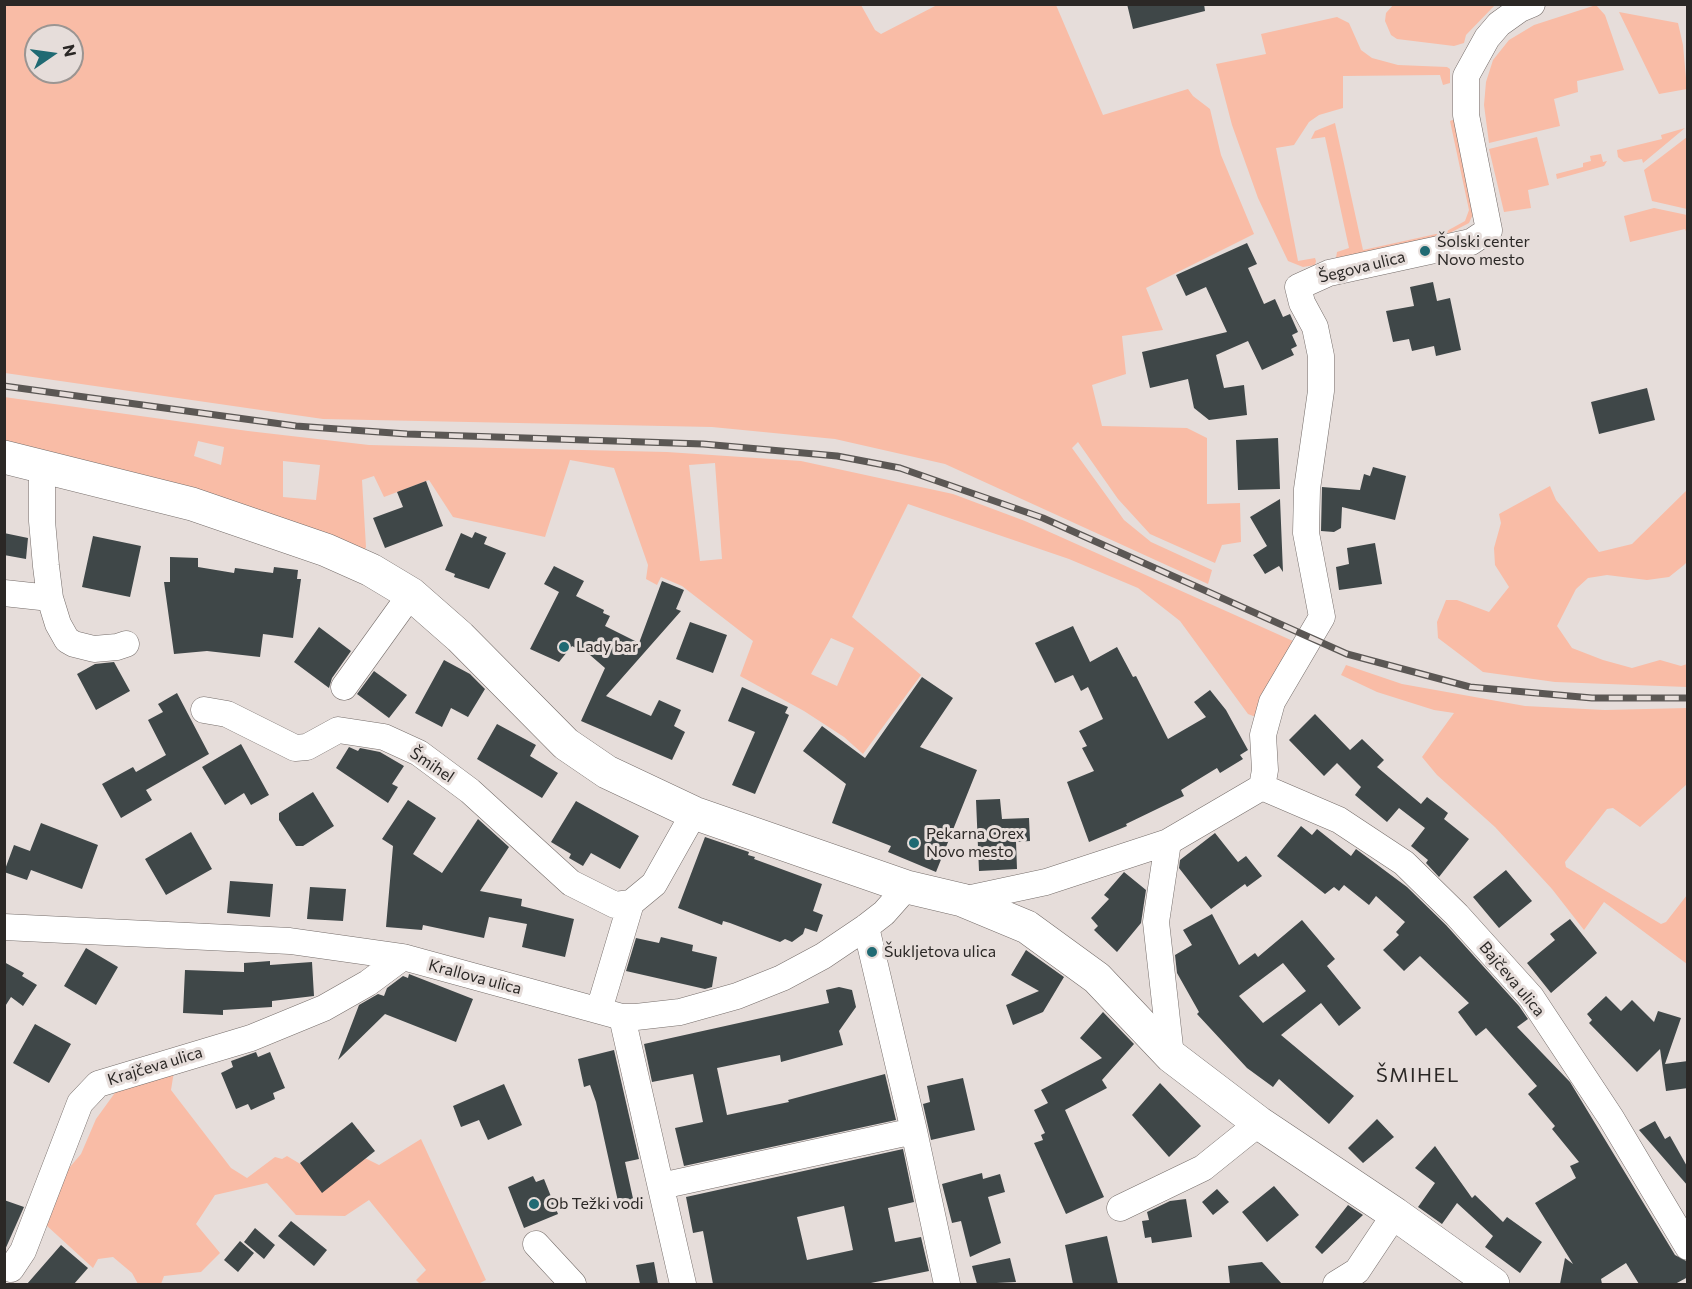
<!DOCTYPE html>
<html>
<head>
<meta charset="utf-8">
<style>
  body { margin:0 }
  #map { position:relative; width:1692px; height:1289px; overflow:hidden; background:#e6ddda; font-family:Commissioner,sans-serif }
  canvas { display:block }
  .frame { position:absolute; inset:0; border:6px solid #2b2826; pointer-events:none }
  .north { position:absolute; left:24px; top:24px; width:60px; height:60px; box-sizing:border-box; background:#e6ddda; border:2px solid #9b9592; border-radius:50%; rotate:77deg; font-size:16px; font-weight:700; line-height:24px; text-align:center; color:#2b2826 }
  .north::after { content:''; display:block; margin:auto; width:21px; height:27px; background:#206a73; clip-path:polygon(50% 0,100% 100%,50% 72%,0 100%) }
</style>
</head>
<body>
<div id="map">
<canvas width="1692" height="1289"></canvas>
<div class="frame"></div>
<div class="north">N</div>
</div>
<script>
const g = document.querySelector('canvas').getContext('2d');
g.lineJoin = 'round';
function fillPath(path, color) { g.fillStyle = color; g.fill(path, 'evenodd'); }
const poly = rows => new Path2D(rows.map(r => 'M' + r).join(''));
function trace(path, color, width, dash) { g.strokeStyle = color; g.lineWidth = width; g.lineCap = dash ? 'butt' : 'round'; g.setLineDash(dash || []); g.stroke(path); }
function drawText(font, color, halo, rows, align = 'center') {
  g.font = font + ' Commissioner,sans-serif'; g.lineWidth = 6; g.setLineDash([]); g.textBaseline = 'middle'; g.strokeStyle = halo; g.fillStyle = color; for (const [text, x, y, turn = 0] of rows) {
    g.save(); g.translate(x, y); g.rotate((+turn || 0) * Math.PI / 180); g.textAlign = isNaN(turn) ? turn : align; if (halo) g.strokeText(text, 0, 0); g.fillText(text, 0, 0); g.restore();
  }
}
fillPath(poly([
  [1394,4,1495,4,1495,5,1466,35,1464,43,1454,46,1397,39,1391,35,1385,21,1386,13],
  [861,5,875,30,881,34,937,5,1056,5,1103,115,1188,89,1193,96,1210,109,1221,155,1254,234,1146,288,1163,330,1122,336,1126,374,1092,385,1102,426,1187,428,1207,438,1207,504,1240,503,1241,542,1222,545,1215,563,1150,534,1118,499,1078,442,1072,448,1124,520,1151,542,1212,570,1208,584,945,464,835,439,712,427,323,419,5,373,5,5],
  [36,36,72,36,72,72,36,72],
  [1596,5,1605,15,1624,70,1577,81,1578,92,1554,99,1560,126,1489,143,1484,105,1486,82,1493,60,1509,40,1534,25],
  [1619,12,1678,23,1683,45,1687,89,1659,94],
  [1337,17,1349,23,1361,50,1372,58,1398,65,1447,67,1450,69,1450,83,1443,85,1440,75,1343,76,1343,108,1319,115,1309,122,1294,145,1276,148,1298,261,1315,258,1316,261,1315,265,1303,267,1288,261,1258,198,1232,125,1216,64,1266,54,1261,34],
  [1455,119,1474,212,1469,223,1446,235,1336,258,1337,252,1349,248,1325,137,1311,139,1315,131,1335,123,1363,250,1445,232,1465,221,1469,210,1450,121],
  [1685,128,1643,163,1642,159,1624,162,1618,157,1617,150,1662,139,1661,135],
  [1537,137,1549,185,1528,190,1531,208,1504,212,1489,149],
  [1687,137,1687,209,1652,201,1644,170],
  [1601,154,1603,162,1607,161,1604,166,1557,179,1556,174,1583,167,1583,163,1591,161,1590,156],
  [1654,208,1687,215,1687,234,1685,229,1630,242,1624,216],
  [4,397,248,431,369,445,667,452,801,461,953,494,1025,521,1293,641,1258,718,1248,714,1180,621,1138,588,1069,559,908,504,852,617,921,675,863,754,844,737,804,711,740,676,753,641,682,586,661,577,657,585,646,579,648,565,614,468,570,460,545,537,453,517,429,480,384,497,374,476,362,480,366,547,363,554,5,444],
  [198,441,224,447,221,465,194,456],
  [283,461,320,465,316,500,283,497],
  [715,463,722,559,700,561,689,465],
  [831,638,854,648,837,686,811,674],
  [1550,486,1556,500,1599,552,1632,544,1687,490,1688,561,1684,565,1669,577,1647,580,1607,575,1588,578,1576,589,1557,626,1572,648,1603,660,1632,668,1660,660,1681,666,1687,664,1687,687,1555,682,1483,672,1438,638,1437,622,1446,600,1457,600,1489,612,1509,587,1495,565,1494,548,1501,523,1499,514],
  [1346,665,1402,684,1525,706,1605,710,1687,708,1687,784,1640,827,1613,808,1607,809,1565,862,1566,867,1661,924,1666,922,1687,895,1687,964,1604,902,1584,930,1552,889,1495,827,1437,775,1422,757,1454,713,1434,710,1377,692,1341,675],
  [175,1065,171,1090,231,1168,247,1178,275,1157,282,1159,287,1156,302,1165,341,1134,359,1129,365,1158,379,1165,421,1139,486,1280,478,1284,420,1284,416,1280,426,1270,369,1200,345,1216,296,1215,267,1183,215,1195,196,1224,220,1253,201,1272,164,1276,161,1284,138,1284,132,1273,113,1257,98,1259,93,1268,46,1225,52,1188,81,1154,96,1119,117,1090]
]), '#f9bca6');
fillPath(poly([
  [1127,4,1204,4,1205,11,1133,29],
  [1247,243,1257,264,1248,268,1264,304,1275,299,1283,317,1290,314,1298,332,1292,335,1297,346,1291,349,1294,355,1262,370,1248,341,1216,355,1224,388,1244,385,1247,415,1209,420,1194,408,1188,379,1150,388,1142,352,1227,332,1206,287,1186,296,1176,275],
  [1433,282,1437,301,1450,298,1461,350,1436,356,1434,346,1412,351,1409,339,1393,342,1386,311,1414,306,1410,287],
  [1647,388,1655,420,1599,434,1591,402],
  [1278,438,1280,489,1238,490,1236,440],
  [1373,467,1406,476,1395,520,1342,507,1341,528,1334,532,1321,531,1322,487,1360,490,1364,474,1370,476],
  [426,481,443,526,385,548,373,518,403,507,397,492],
  [1280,499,1283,572,1279,566,1265,574,1253,555,1267,546,1250,517],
  [475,532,487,537,484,544,506,553,489,589,454,577,455,574,445,570,461,533,472,538],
  [4,533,28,538,26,559,4,555],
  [93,536,141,546,130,597,82,587],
  [1375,543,1382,584,1339,590,1336,567,1349,564,1347,548],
  [170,557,198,558,198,567,234,573,235,568,273,573,274,567,298,570,297,579,301,579,293,638,263,634,260,657,207,651,174,654,164,582,170,582],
  [554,566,584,581,576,596,604,610,603,613,610,616,605,626,639,643,662,581,684,590,676,609,681,611,606,696,651,716,659,700,681,710,674,726,685,732,672,760,581,721,605,668,590,655,572,646,559,662,530,649,559,592,544,584],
  [690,622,727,635,713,673,676,659],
  [1073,626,1090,662,1117,647,1133,677,1136,676,1168,739,1206,717,1194,702,1210,690,1226,710,1248,750,1240,755,1243,759,1220,773,1217,768,1181,790,1184,796,1126,824,1127,826,1089,842,1067,782,1094,771,1082,748,1087,746,1079,731,1103,719,1088,687,1081,691,1073,675,1055,683,1035,643],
  [319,627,351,651,332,678,329,688,294,662],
  [444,660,470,674,485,689,468,717,451,708,442,727,415,713],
  [114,662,130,691,96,710,77,674,95,664],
  [374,671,407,695,389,718,357,694],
  [922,677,953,698,920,747,977,770,936,872,888,852,891,846,832,823,846,784,803,751,822,726,865,758],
  [742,687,788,707,785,713,789,715,755,794,732,785,755,732,728,721],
  [177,693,209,754,146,790,152,800,121,818,102,784,133,767,136,772,166,755,148,720,163,712,158,704],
  [1315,714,1350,750,1362,739,1384,760,1377,767,1421,804,1427,797,1448,813,1444,819,1469,839,1439,877,1426,863,1428,860,1411,846,1425,828,1399,808,1387,822,1355,795,1361,787,1337,763,1324,776,1289,740],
  [497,724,536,745,530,756,558,773,542,798,477,759],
  [241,744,269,795,251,805,244,793,225,805,202,767],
  [349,747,358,751,360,748,380,752,404,766,392,784,398,787,388,803,336,768],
  [313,792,334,826,303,846,296,846,279,820,279,813],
  [1000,799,1002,819,1029,818,1030,841,1016,842,1017,869,979,871,976,800],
  [408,800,436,818,413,854,442,873,478,819,509,847,480,891,522,899,521,906,574,919,565,957,522,947,527,924,489,917,484,938,423,925,422,930,386,927,393,846,382,839],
  [576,801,639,836,620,869,591,853,583,866,569,858,571,854,551,842],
  [41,823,98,845,82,889,31,870,27,880,4,872,14,845,30,851],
  [1301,826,1312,835,1317,829,1351,856,1356,849,1407,887,1446,925,1519,1006,1528,1019,1517,1027,1570,1082,1675,1255,1688,1262,1688,1277,1675,1284,1639,1284,1626,1263,1601,1279,1602,1284,1560,1284,1565,1258,1573,1264,1535,1203,1576,1178,1570,1166,1579,1162,1552,1129,1555,1126,1528,1094,1537,1086,1486,1028,1476,1036,1458,1012,1469,1003,1420,956,1404,971,1383,950,1399,935,1396,932,1405,922,1376,896,1369,905,1344,885,1339,891,1334,887,1325,894,1277,856],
  [191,832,212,869,166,895,145,859],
  [1215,833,1238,862,1246,856,1262,876,1247,887,1245,884,1211,909,1179,868,1180,860],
  [705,837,749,852,748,855,755,857,754,859,822,884,813,911,823,915,817,932,805,928,803,934,792,942,785,939,780,942,730,923,723,921,722,925,678,908],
  [1506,870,1532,901,1499,928,1473,897],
  [1124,872,1146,890,1141,923,1117,952,1094,930,1098,926,1091,918,1109,899,1104,895],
  [230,881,273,884,270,917,227,913],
  [310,887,346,889,343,921,307,919],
  [1212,914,1239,965,1255,953,1258,957,1302,920,1335,959,1327,966,1361,1008,1339,1026,1321,1003,1281,1035,1354,1096,1329,1124,1279,1079,1273,1087,1247,1068,1197,1014,1199,1012,1177,973,1175,955,1192,945,1183,930],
  [1283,963,1306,991,1263,1023,1239,996],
  [1570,919,1597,953,1551,993,1527,963,1555,940,1550,934],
  [661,937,693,945,692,951,717,957,712,987,705,989,626,971,636,938,659,943],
  [86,948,118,967,96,1005,64,986],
  [1026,950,1064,977,1043,1012,1013,1025,1006,1005,1039,991,1011,975],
  [270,961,270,965,312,962,314,996,272,1001,272,1007,223,1010,223,1015,183,1013,185,970,244,972,244,963],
  [4,962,24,973,22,976,37,985,23,1006,11,997,4,1008],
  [409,974,473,999,456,1042,385,1014,338,1060,359,1005,378,994,384,996,387,988,403,976,408,978],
  [839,987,852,990,856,1007,839,1031,843,1045,781,1062,780,1055,717,1068,727,1115,789,1102,788,1100,885,1074,896,1120,684,1166,675,1128,703,1122,693,1074,652,1082,644,1044,829,1003,826,990],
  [1606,996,1621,1011,1632,1000,1654,1022,1658,1011,1681,1018,1665,1064,1688,1061,1688,1088,1666,1091,1660,1049,1637,1072,1589,1023,1592,1020,1587,1014],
  [1103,1012,1134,1044,1102,1080,1107,1088,1065,1110,1104,1197,1066,1214,1034,1143,1043,1140,1041,1135,1045,1133,1034,1110,1048,1103,1041,1090,1102,1058,1080,1038],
  [35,1024,71,1044,49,1083,13,1063],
  [614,1050,639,1159,625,1162,634,1203,619,1206,596,1102,590,1085,584,1087,578,1059],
  [256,1052,258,1057,270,1052,285,1088,273,1093,275,1099,251,1110,248,1104,236,1109,221,1073,233,1067,231,1061],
  [963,1078,975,1130,931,1140,923,1104,930,1102,927,1086],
  [1160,1083,1201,1126,1169,1157,1132,1115],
  [504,1084,522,1125,488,1140,479,1120,461,1127,453,1106],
  [1377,1119,1394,1137,1363,1163,1348,1148],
  [1655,1121,1665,1139,1670,1136,1688,1168,1688,1186,1639,1130],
  [352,1122,375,1151,322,1193,300,1163],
  [1435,1146,1472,1198,1475,1195,1503,1222,1507,1217,1542,1242,1520,1273,1485,1247,1493,1236,1457,1203,1442,1224,1418,1207,1435,1183,1415,1168],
  [903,1149,914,1202,888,1208,895,1242,921,1237,929,1271,866,1284,713,1284,703,1231,693,1233,686,1197],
  [844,1206,853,1250,807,1260,797,1217],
  [982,1173,983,1179,1000,1174,1005,1192,988,1197,1001,1243,970,1257,961,1221,952,1223,942,1184],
  [533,1176,536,1182,544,1179,558,1214,524,1228,508,1187],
  [1274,1186,1299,1215,1267,1242,1242,1212],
  [1217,1189,1229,1202,1213,1215,1202,1202],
  [1186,1199,1192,1237,1152,1243,1151,1237,1145,1238,1142,1221,1149,1220,1147,1212,1170,1201],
  [4,1200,24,1207,4,1252],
  [1348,1205,1363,1215,1322,1254,1315,1247],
  [291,1221,327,1250,314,1266,278,1236],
  [255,1228,275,1245,264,1259,244,1242],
  [1107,1236,1118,1284,1073,1284,1065,1245],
  [240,1241,254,1253,238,1272,224,1260],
  [61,1245,88,1268,74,1284,27,1284],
  [1010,1258,1016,1282,977,1284,972,1266],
  [654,1262,658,1284,640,1284,636,1265],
  [1262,1262,1282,1284,1230,1284,1228,1266]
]), '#3f4748');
const minor = poly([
  [42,464,42,521,46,566,50,598,58,624,67,640,74,644,94,649,117,647,126,644],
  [4,593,50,598],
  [344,687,411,594],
  [204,710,227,714,295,748,307,747,338,730,384,737,419,753,470,791,571,883,615,905,631,903],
  [1262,787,1339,820,1404,863,1457,915,1531,997,1611,1118,1688,1247],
  [1168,842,1156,922,1171,1056],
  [962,900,1046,882,1168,842,1262,787,1265,770,1263,735,1272,702,1322,617,1306,533,1307,489,1321,391,1321,356,1315,327,1302,303,1298,287,1329,273,1471,242,1489,230,1466,115,1466,76,1487,38,1499,24,1520,9,1532,4],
  [4,927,290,941,403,957,622,1017,636,1017,680,1012,737,996,782,978,823,956,866,927,884,913,907,887],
  [866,927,914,1131,947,1284],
  [599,1010,631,903,654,884,694,813],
  [622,1017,683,1284],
  [661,1186,914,1131],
  [1120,1208,1203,1168,1259,1123],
  [536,1244,573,1284],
  [4,1267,11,1269,23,1251,80,1103,98,1084,251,1038,324,1008,368,983,403,957],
  [1336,1284,1357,1271,1395,1214]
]);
const tertiary = poly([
  [4,457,192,504,326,550,371,570,411,594,460,637,566,744,607,772,694,813,907,887,962,900,1027,927,1097,978,1171,1056,1259,1123,1395,1214,1493,1284]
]);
trace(minor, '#756d6a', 27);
trace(tertiary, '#756d6a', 34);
trace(minor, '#fff', 26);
trace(tertiary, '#fff', 33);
const rail = poly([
  [4,386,296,426,407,434,703,444,837,456,900,468,1043,518,1347,654,1470,687,1592,698,1688,698]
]);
trace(rail, '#5b5754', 7);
trace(rail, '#e6ddda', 4.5, [14]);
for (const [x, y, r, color] of [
  [1425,251,6,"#206a73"],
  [564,647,6,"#206a73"],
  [914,843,6,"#206a73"],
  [872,952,6,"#206a73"],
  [534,1204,6,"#206a73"]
]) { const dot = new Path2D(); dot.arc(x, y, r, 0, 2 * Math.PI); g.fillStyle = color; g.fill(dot); trace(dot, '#e6ddda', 2); }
drawText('16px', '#2b2826', '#e6ddda', [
  ["Šolski center",1437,242],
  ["Novo mesto",1437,260],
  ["Lady bar",576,647],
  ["Pekarna Orex",926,834],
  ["Novo mesto",926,852],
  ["Šukljetova ulica",884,952],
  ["Ob Težki vodi",546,1204]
], 'left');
drawText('16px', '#2b2826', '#e6ddda', [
  ["Šegova ulica",1362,267,-14],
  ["Šmihel",432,765,34],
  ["Krallova ulica",475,977,15],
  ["Bajčeva ulica",1512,979,50],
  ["Krajčeva ulica",155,1066,-17]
]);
g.letterSpacing = '1.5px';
drawText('20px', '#2b2826', '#e6ddda', [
  ["ŠMIHEL",1418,1075]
]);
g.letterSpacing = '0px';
</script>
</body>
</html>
